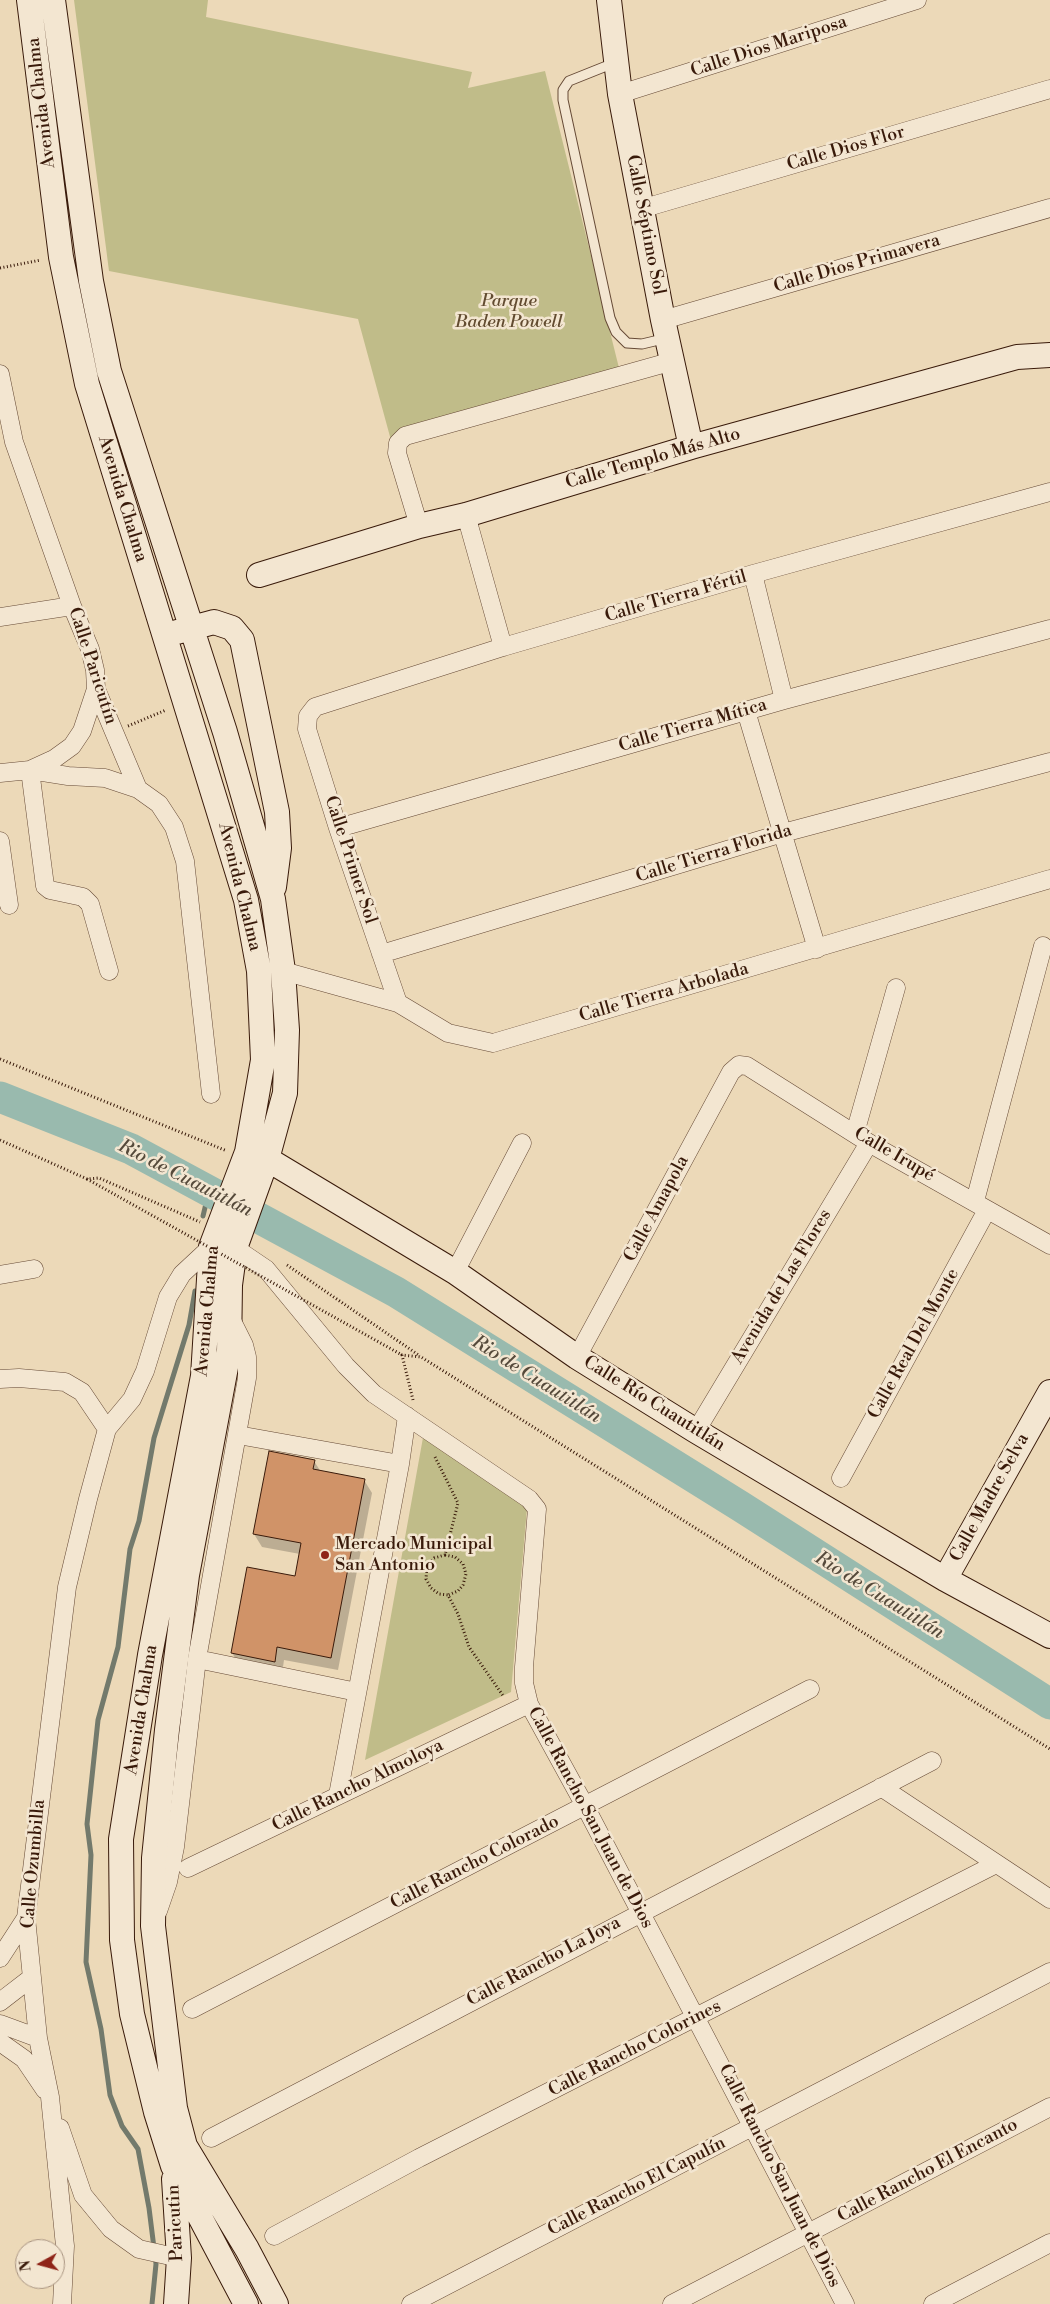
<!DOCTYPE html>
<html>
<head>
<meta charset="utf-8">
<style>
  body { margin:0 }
  #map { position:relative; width:1050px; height:2304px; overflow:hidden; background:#ecd9b8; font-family:"Libre Bodoni",serif }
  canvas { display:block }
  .north { position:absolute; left:15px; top:2239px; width:50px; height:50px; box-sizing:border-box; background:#f3e6d1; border:1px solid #a99481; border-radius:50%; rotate:263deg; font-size:14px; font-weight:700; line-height:20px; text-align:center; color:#391a0a }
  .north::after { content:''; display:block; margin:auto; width:18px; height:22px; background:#8f2418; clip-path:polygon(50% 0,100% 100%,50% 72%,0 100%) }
</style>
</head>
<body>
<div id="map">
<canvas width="1050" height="2304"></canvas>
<div class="north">N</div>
</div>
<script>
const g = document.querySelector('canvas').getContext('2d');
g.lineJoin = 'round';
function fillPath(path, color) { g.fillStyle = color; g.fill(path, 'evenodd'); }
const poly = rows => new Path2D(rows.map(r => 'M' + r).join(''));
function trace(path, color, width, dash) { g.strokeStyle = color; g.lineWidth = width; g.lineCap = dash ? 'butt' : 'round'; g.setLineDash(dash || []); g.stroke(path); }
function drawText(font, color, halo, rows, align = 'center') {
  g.font = font + ' "Libre Bodoni",serif'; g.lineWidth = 5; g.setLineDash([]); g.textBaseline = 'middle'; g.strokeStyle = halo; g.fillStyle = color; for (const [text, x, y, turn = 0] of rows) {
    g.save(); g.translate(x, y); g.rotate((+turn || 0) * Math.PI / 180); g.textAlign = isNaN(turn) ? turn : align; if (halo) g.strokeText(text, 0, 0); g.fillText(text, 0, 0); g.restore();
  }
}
fillPath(poly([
  [74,0,208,0,206,17,472,72,468,88,545,71,621,376,392,444,358,319,109,271],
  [424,1432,527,1508,511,1692,365,1760]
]), '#c0bc89');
fillPath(poly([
  [314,1461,321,1472,364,1480,372,1493,338,1670,284,1660,282,1674,240,1666,232,1653,296,1578,300,1554,262,1547,254,1534]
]), '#0003');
trace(poly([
  [203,1216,209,1191],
  [152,2304,156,2264,149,2208,138,2149,122,2126,110,2095,101,2029,86,1962,91,1855,87,1824,98,1720,118,1647,130,1549,139,1521,154,1438,189,1325,195,1291]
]), '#737a6c', 5);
trace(poly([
  [0,1097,131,1149,396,1292,740,1506,1050,1704]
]), '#99baae', 31);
const building = poly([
  [269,1451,315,1460,313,1469,365,1479,331,1658,277,1647,275,1662,231,1653,247,1567,295,1576,301,1543,253,1534,269,1451]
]);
fillPath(building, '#d09368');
trace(building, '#391a0a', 1);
const lane = poly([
  [614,63,569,81,563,90,563,100,610,318,616,332,627,343,642,344,667,338]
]);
const street = poly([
  [620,94,917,0],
  [641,209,1050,89],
  [663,320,1050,208],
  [0,374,14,442,72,606,90,649,95,670,96,689,138,789,159,804,174,827,185,861,211,1094],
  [466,515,503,647],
  [419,526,397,453,398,443,405,436,673,361],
  [753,574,784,700],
  [0,617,72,606],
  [746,711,817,949],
  [30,770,45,886,50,890,83,897,90,904,109,971],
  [30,770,54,759,72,746,82,731,96,689],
  [0,773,30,770,68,776,105,778,138,789],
  [338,828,784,700,1050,629],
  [0,841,9,905],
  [381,954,783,833,1050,762],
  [283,971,398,1003,448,1033,493,1043,1050,879],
  [398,1003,338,828,307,729,308,716,315,707,503,647,753,574,1050,492],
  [855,1133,896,988],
  [975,1201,1043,946],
  [235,1248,266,1269,346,1366,374,1394,529,1499,537,1509,524,1667,524,1683,529,1704,585,1806,845,2304],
  [455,1272,522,1143],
  [0,1275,34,1269],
  [577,1357,731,1072,739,1065,747,1066,869,1143,1050,1245],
  [0,1379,19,1378,65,1382,82,1392,107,1429],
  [696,1431,869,1143],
  [238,1435,400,1464],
  [841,1478,987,1210],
  [197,1659,357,1692],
  [881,1787,1050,1899],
  [338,1795,400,1464,407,1416],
  [188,1868,529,1704],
  [158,1911,168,1882,175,1847,197,1659,247,1378,247,1357,244,1345,231,1319],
  [0,1958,26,1918],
  [0,2002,31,1978],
  [192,2009,810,1689],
  [0,2024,38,2038],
  [0,2042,24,2059,45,2090],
  [60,2128,83,2195,111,2229,139,2249,179,2258],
  [211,2138,932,1761],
  [274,2236,419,2158,996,1864],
  [62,2304,65,2246,50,2097,38,2038,26,1918,67,1587,88,1499,107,1429,132,1399,145,1371,168,1297,182,1274,211,1247],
  [411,2304,1050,1972],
  [672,2304,1050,2107],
  [933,2304,1050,2243]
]);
const secondary = poly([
  [29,0,61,257,87,384,246,900,259,971,263,1060,247,1152,211,1247,203,1376,150,1655,121,1839,122,1940,132,2014,156,2112,173,2166,246,2304],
  [53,0,91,281,109,371,225,732,273,899,283,971,287,1030,285,1093,267,1159,235,1248,230,1285,229,1351,187,1575,167,1730,154,1858,153,1926,175,2108,185,2146,247,2249,276,2304],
  [609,0,620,94,663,320,691,447],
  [259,575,419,526,466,515,691,447,1017,357,1050,355],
  [177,632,214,622,232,628,242,640,277,812,279,848,274,887],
  [267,1159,455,1272,577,1357,696,1431,945,1579,1050,1636],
  [945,1579,1050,1392],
  [174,2179,179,2258,176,2304]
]);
trace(lane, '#664a36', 11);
trace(street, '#664a36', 19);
trace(secondary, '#391a0a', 26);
trace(poly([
  [0,268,41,260],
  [128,726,166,710],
  [0,1059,227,1151],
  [0,1140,87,1179,99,1178,200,1222],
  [287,1265,420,1356],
  [413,1400,402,1355,421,1357,1050,1749],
  [435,1457,458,1503,445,1555,434,1558,427,1566,426,1579,431,1588,439,1594,448,1595,458,1614,469,1647,504,1697],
  [445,1555,455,1557,463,1564,466,1574,463,1585,458,1591,448,1595]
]), '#391a0a', 3, [1, 2.5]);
trace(lane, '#f3e6d1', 9);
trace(street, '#f3e6d1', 18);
trace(secondary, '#f3e6d1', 24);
trace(poly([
  [87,1179,402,1355]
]), '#391a0a', 3, [1, 2.5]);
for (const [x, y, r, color] of [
  [325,1555,5,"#8f2418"]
]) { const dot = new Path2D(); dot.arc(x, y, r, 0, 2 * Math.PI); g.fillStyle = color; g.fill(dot); trace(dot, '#f3e6d1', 2); }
drawText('18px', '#391a0a', '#f3e6d1', [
  ["Calle Dios Mariposa",769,47,-18],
  ["Avenida Chalma",42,103,-97],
  ["Calle Dios Flor",846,149,-16],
  ["Calle Séptimo Sol",645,225,79],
  ["Calle Dios Primavera",857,264,-16],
  ["Calle Templo Más Alto",653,459,-16],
  ["Avenida Chalma",122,499,73],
  ["Calle Tierra Fértil",676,597,-16],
  ["Calle Paricutín",92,666,72],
  ["Calle Tierra Mítica",693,726,-16],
  ["Calle Tierra Florida",714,854,-17],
  ["Calle Primer Sol",350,860,72],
  ["Avenida Chalma",239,887,76],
  ["Calle Tierra Arbolada",664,993,-16],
  ["Calle Irupé",894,1155,30],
  ["Calle Amapola",657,1209,-62],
  ["Avenida de Las Flores",782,1287,-59],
  ["Avenida Chalma",208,1311,-85],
  ["Calle Real Del Monte",914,1344,-61],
  ["Calle Río Cuautitlán",654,1404,32],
  ["Calle Madre Selva",990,1498,-61],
  ["Avenida Chalma",142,1710,-81],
  ["Calle Rancho Almoloya",358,1786,-26],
  ["Calle Rancho San Juan de Dios",590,1818,62],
  ["Calle Rancho Colorado",475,1863,-27],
  ["Calle Ozumbilla",34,1864,-85],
  ["Calle Rancho La Joya",544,1962,-28],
  ["Calle Rancho Colorines",635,2049,-27],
  ["Calle Rancho El Encanto",928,2171,-28],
  ["Calle Rancho San Juan de Dios",779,2176,63],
  ["Calle Rancho El Capulín",637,2187,-27],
  ["Paricutin",176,2223,-93]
]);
drawText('italic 18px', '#624b30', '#f3e6d1', [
  ["Parque",509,302],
  ["Baden Powell",509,323]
]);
drawText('18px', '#391a0a', '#f3e6d1', [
  ["Mercado Municipal",335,1545],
  ["San Antonio",335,1566]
], 'left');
drawText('italic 19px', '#564a3b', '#f3e6d1', [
  ["Rio de Cuautitlán",185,1179,27],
  ["Rio de Cuautitlán",536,1380,32],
  ["Rio de Cuautitlán",879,1596,32]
]);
</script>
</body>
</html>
